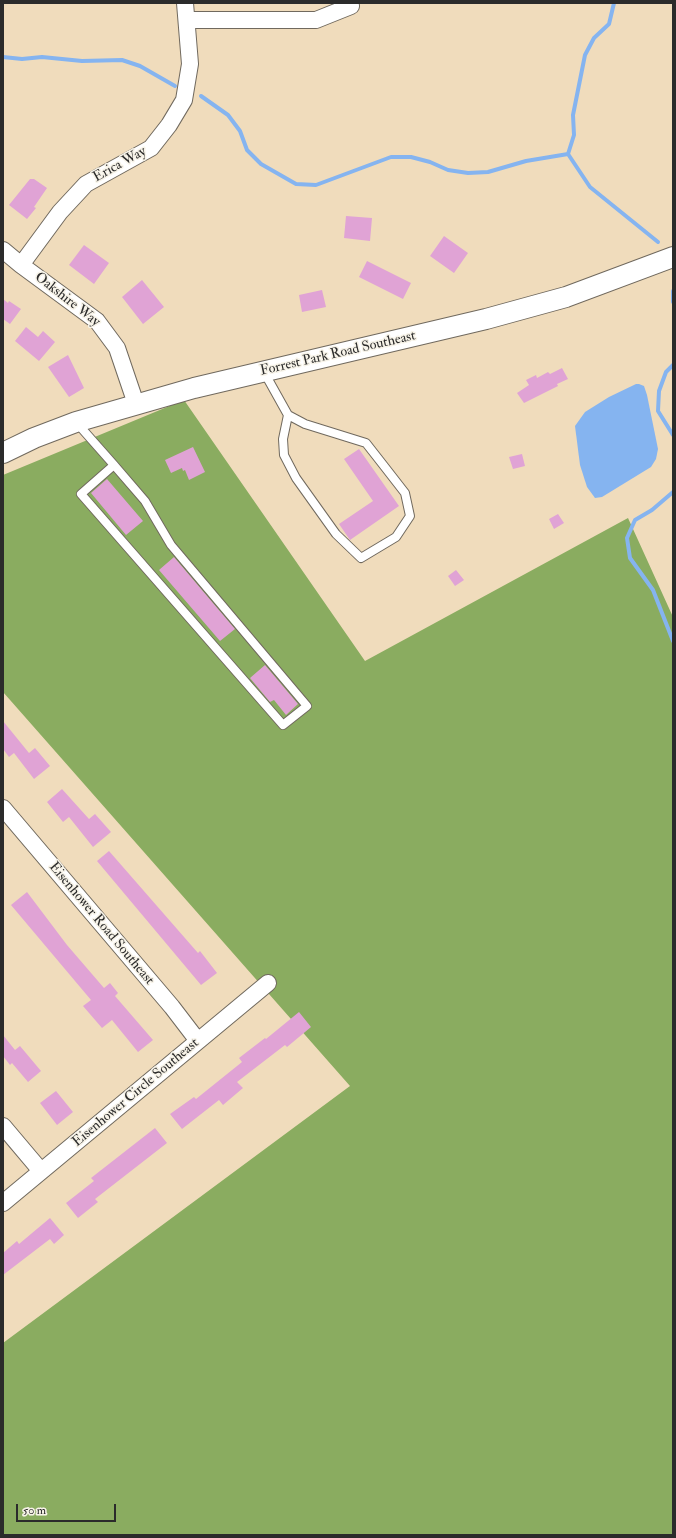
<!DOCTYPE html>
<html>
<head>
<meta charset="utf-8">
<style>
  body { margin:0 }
  #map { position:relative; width:676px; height:1538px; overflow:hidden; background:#f0dcbc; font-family:"IM FELL Double Pica",serif }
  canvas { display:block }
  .frame { position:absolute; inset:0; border:4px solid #2b2b2b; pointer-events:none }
  .scale { position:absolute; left:16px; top:1504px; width:100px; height:18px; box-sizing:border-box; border:2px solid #2b2b2b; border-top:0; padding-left:5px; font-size:12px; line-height:14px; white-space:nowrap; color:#2b2b2b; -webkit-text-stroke:3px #f7f3e8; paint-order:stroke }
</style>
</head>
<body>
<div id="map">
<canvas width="676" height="1538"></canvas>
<div class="frame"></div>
<div class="scale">50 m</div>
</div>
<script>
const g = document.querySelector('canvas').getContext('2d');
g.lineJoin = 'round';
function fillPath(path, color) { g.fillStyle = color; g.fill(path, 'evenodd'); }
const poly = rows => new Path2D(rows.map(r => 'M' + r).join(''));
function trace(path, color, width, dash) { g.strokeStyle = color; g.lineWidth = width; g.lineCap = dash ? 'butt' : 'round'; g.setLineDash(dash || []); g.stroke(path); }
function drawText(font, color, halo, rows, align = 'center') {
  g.font = font + ' "IM FELL Double Pica",serif'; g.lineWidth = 3; g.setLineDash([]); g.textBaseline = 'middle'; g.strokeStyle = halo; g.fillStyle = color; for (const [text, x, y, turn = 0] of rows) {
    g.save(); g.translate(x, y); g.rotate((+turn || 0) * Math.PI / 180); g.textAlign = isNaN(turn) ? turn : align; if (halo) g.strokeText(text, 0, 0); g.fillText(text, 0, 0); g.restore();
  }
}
fillPath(poly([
  [184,400,365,661,628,518,673,617,673,1535,3,1535,3,1343,350,1086,3,692,3,475]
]), '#8aac60');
fillPath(poly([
  [636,384,639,384,644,386,647,395,658,449,656,459,651,467,602,497,595,498,587,487,580,465,575,426,585,412,609,397]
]), '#85b4f0');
trace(poly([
  [3,57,22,59,42,57,82,61,122,60,140,66,175,86],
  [201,96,228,115,240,131,247,150,261,164,296,184,316,185,391,157,411,157,430,162,448,170,468,173,488,172,526,161,568,154],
  [568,154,574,135,573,115,585,55,594,38,609,24,614,3],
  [568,154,590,187,658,242],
  [673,291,673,302],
  [673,365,666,372,659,391,658,411,673,435],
  [673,492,652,510,635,520,627,538,630,558,653,590,673,641]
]), '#85b4f0', 4);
fillPath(poly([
  [30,179,34,179,47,188,34,207,36,208,27,219,9,205],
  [346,216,372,218,370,241,344,238],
  [444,236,468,253,454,273,430,256],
  [84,245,109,263,94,284,69,265],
  [367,261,411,283,403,299,359,277],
  [142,280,164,307,143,324,122,297],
  [322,290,326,307,302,312,299,295],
  [3,299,8,303,9,301,21,309,10,324,3,319],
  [26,327,38,337,43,331,55,342,39,361,15,341],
  [68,355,84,388,69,397,48,367],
  [562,368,568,379,557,384,558,386,524,403,517,393,529,385,526,380,536,375,537,378,548,372,550,374],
  [193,447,205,472,189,480,185,470,183,471,182,468,171,473,165,460],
  [359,449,399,506,350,540,339,524,373,501,344,459],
  [522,454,525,466,513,469,509,457],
  [107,479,143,521,126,535,91,493],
  [558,514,564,523,554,529,549,519],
  [174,557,235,629,220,641,159,570],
  [456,570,464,580,455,586,448,576],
  [265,665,298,704,286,715,274,700,270,702,250,678],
  [3,721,29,753,35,748,50,766,34,779,14,753,9,757,3,749],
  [62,789,89,819,95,814,111,832,93,847,69,817,63,822,47,802],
  [109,851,198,953,200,951,217,973,201,985,97,861],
  [27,892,67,945,104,988,110,983,118,993,115,996,153,1040,138,1052,112,1020,102,1028,83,1006,91,1000,11,905],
  [299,1012,311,1027,287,1047,285,1045,237,1082,243,1088,223,1105,219,1100,182,1129,170,1114,194,1097,196,1099,242,1062,239,1058,265,1038,266,1039],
  [3,1035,15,1050,20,1046,41,1071,28,1082,12,1063,10,1065,3,1056],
  [56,1091,73,1112,57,1125,40,1103],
  [155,1128,167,1143,95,1199,98,1202,78,1218,66,1203,94,1181,91,1178],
  [50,1218,64,1235,54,1244,50,1239,3,1275,3,1253,17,1241,19,1244]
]), '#e0a3d5');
const service = poly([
  [264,372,288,415,305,424,366,443,384,466,405,493,410,516,396,537,361,558,336,534,296,478,284,455,283,439,288,415],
  [76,422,114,465,145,501,171,545,307,706,283,725,81,494,114,465]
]);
const minor = poly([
  [187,20,316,20,351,6],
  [3,250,21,265,97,321,117,348,136,404],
  [21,265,60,212,86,184,151,148,169,125,184,100,190,64,185,3],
  [3,808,172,1007,198,1041],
  [3,1126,41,1171],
  [3,1203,268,983]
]);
const tertiary = poly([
  [3,453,34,438,76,422,194,388,486,319,566,297,673,257]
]);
trace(service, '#70695e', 10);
trace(minor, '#70695e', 18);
trace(tertiary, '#70695e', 22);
trace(service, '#fff', 8);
trace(minor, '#fff', 16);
trace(tertiary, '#fff', 20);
drawText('14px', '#2b2b2b', '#f7f3e8', [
  ["Erica Way",120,165,-29],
  ["Oakshire Way",67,300,38],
  ["Forrest Park Road Southeast",338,354,-13],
  ["Eisenhower Road Southeast",101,924,50],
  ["Eisenhower Circle Southeast",136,1093,-40]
]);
</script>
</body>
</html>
